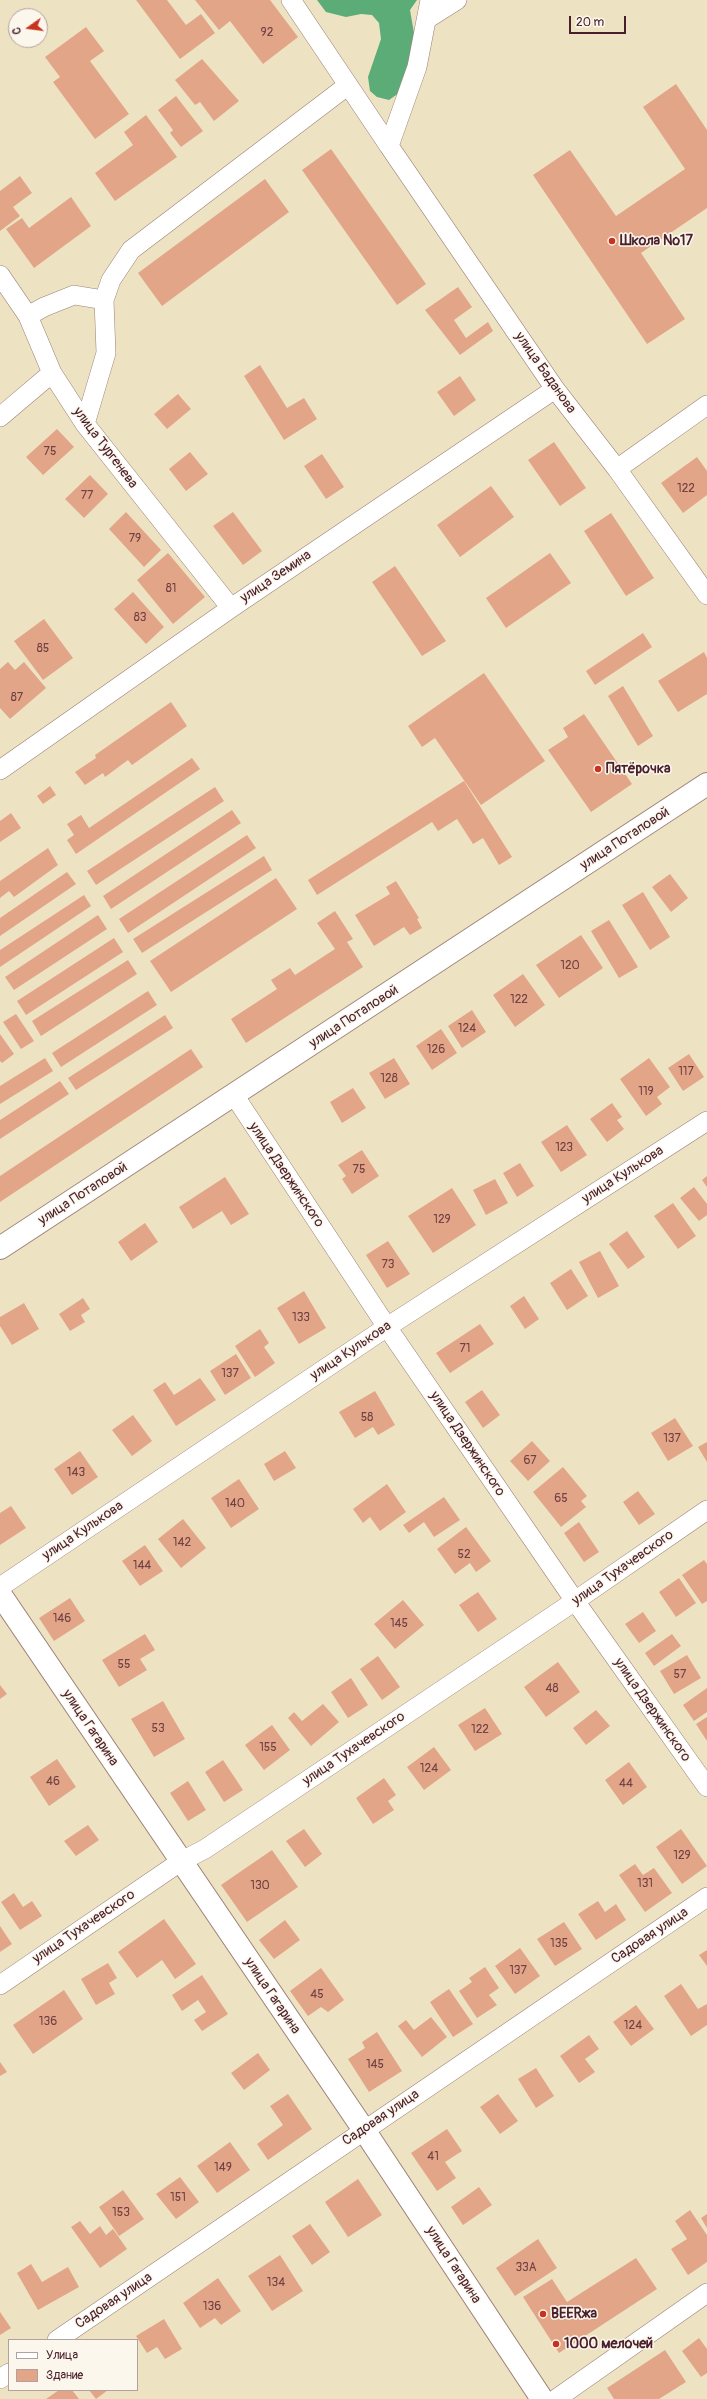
<!DOCTYPE html>
<html>
<head>
<meta charset="utf-8">
<style>
  body { margin:0 }
  #map { position:relative; width:707px; height:2399px; overflow:hidden; background:#ede3c3; font-family:Pangolin,sans-serif }
  canvas { display:block }
  .legend { position:absolute; left:8px; top:2339px; width:130px; height:52px; box-sizing:border-box; background:#fbf7ec; border:1px solid #b4a19f; margin:0; padding:5px 7px; list-style:none; font-size:12px; color:#4a1f2b }
  .legend li { display:flex; align-items:center; gap:8px; height:20px }
  .legend b { width:20px; border:1px solid #b4a19f }
  .north { position:absolute; left:8px; top:8px; width:40px; height:40px; box-sizing:border-box; background:#fbf7ec; border:1px solid #b4a19f; border-radius:50%; rotate:256deg; font-size:11px; font-weight:700; line-height:16px; text-align:center; color:#4a1f2b }
  .north::after { content:''; display:block; margin:auto; width:14px; height:18px; background:#c8321e; clip-path:polygon(50% 0,100% 100%,50% 72%,0 100%) }
  .scale { position:absolute; left:569px; top:16px; width:57px; height:18px; box-sizing:border-box; border:2px solid #4a1f2b; border-top:0; padding-left:5px; font-size:12px; line-height:14px; white-space:nowrap; color:#4a1f2b; -webkit-text-stroke:3px #fbf7ec; paint-order:stroke }
</style>
</head>
<body>
<div id="map">
<canvas width="707" height="2399"></canvas>
<ul class="legend">
<li><b style="height:5px;background:#fff"></b>Улица</li>
<li><b style="height:11px;background:#e2a588"></b>Здание</li>
</ul>
<div class="north">С</div>
<div class="scale">20 m</div>
</div>
<script>
const g = document.querySelector('canvas').getContext('2d');
g.lineJoin = 'round';
function fillPath(path, color) { g.fillStyle = color; g.fill(path, 'evenodd'); }
const poly = rows => new Path2D(rows.map(r => 'M' + r).join(''));
function trace(path, color, width, dash) { g.strokeStyle = color; g.lineWidth = width; g.lineCap = dash ? 'butt' : 'round'; g.setLineDash(dash || []); g.stroke(path); }
function drawText(font, color, halo, rows, align = 'center') {
  g.font = font + ' Pangolin,sans-serif'; g.lineWidth = 3; g.setLineDash([]); g.textBaseline = 'middle'; g.strokeStyle = halo; g.fillStyle = color; for (const [text, x, y, turn = 0] of rows) {
    g.save(); g.translate(x, y); g.rotate((+turn || 0) * Math.PI / 180); g.textAlign = isNaN(turn) ? turn : align; if (halo) g.strokeText(text, 0, 0); g.fillText(text, 0, 0); g.restore();
  }
}
fillPath(poly([
  [317,0,417,0,410,10,414,33,411,66,399,93,389,100,377,97,370,91,368,77,381,39,379,23,372,15,361,14,346,17,326,12]
]), '#5cac78');
fillPath(poly([
  [136,0,167,0,186,25,201,14,215,33,180,59],
  [195,0,270,0,298,37,263,64,230,21,219,30],
  [86,27,104,51,90,61,129,114,95,139,53,82,60,77,45,57],
  [202,59,239,101,214,121,200,102,195,105,175,80],
  [676,84,707,130,707,208,641,253,685,319,647,344,533,175,570,150,616,216,685,169,643,107],
  [176,96,203,131,181,147,170,133,173,130,158,110],
  [146,115,177,157,115,201,95,173,133,145,124,132],
  [331,149,426,284,397,305,302,170],
  [20,176,32,193,13,207,20,216,0,231,0,191],
  [265,179,289,212,162,306,138,273],
  [71,197,91,226,34,268,6,229,22,218,29,228],
  [458,287,472,307,454,320,466,338,488,322,493,331,460,355,425,310],
  [260,365,287,408,304,398,317,419,284,440,244,376],
  [460,376,476,400,454,416,437,392],
  [178,394,191,409,167,429,154,414],
  [57,429,74,447,43,475,26,457],
  [554,442,586,488,560,506,528,460],
  [190,452,208,474,186,491,169,469],
  [322,454,344,487,326,499,304,466],
  [697,457,707,471,707,495,683,513,661,483],
  [90,475,108,494,84,518,65,499],
  [491,486,514,517,460,557,437,525],
  [126,512,161,550,144,567,109,529],
  [233,512,262,551,243,565,213,526],
  [611,513,654,578,626,596,584,531],
  [168,553,205,597,173,624,137,580],
  [550,553,571,583,506,628,486,598],
  [395,566,446,641,422,656,372,582],
  [133,592,164,627,146,644,114,609],
  [44,619,73,658,43,680,14,641],
  [643,633,652,647,595,685,586,671],
  [704,652,707,658,707,694,678,712,658,681],
  [8,662,15,670,24,662,46,688,10,719,0,708,0,669],
  [484,673,545,761,481,805,435,738,422,747,408,726],
  [623,686,653,736,638,746,608,696],
  [171,702,187,726,132,765,128,760,105,777,103,773,85,785,75,772,96,758,95,755],
  [584,714,632,784,591,812,548,750,568,737,563,728],
  [192,758,200,769,76,854,67,840,74,835,67,824,81,815,89,828],
  [464,781,512,857,499,865,483,838,473,844,457,819,438,831,432,822,317,895,308,880],
  [50,786,56,795,43,804,37,796],
  [215,787,224,801,96,885,87,871],
  [232,810,241,823,111,909,103,896],
  [11,813,21,828,0,842,0,821],
  [247,835,256,848,128,933,119,919],
  [48,848,58,865,14,897,9,891,0,898,0,881],
  [264,856,272,870,142,953,133,939],
  [67,872,76,884,0,936,0,918],
  [670,874,688,898,671,912,652,887],
  [276,878,297,909,171,992,150,961],
  [396,881,419,918,417,919,422,928,410,935,404,927,374,946,355,915,390,894,386,887],
  [643,892,670,937,650,950,622,905],
  [84,895,91,906,0,967,0,950],
  [335,911,353,939,347,942,363,967,246,1043,231,1019,277,989,271,980,290,968,295,975,335,949,317,923],
  [98,915,107,929,14,990,5,977],
  [609,920,638,967,619,978,591,931],
  [581,935,603,968,559,998,536,965],
  [114,938,123,952,26,1015,17,1001],
  [128,960,137,974,41,1036,32,1021],
  [523,974,545,1005,515,1027,493,995],
  [148,991,157,1005,61,1067,52,1053],
  [472,1010,486,1032,462,1048,448,1026],
  [16,1014,34,1041,21,1049,3,1022],
  [165,1015,173,1028,76,1090,68,1078],
  [441,1029,457,1053,432,1070,416,1046],
  [0,1034,14,1054,2,1063,0,1061],
  [191,1049,203,1067,0,1202,0,1176],
  [689,1054,704,1077,683,1091,668,1068],
  [45,1058,53,1071,0,1104,0,1086],
  [394,1058,410,1084,385,1099,369,1073],
  [649,1058,670,1087,657,1097,662,1104,646,1116,620,1079],
  [60,1081,69,1094,0,1139,0,1120],
  [353,1088,366,1108,342,1123,330,1102],
  [612,1103,622,1117,617,1120,624,1129,607,1142,590,1119],
  [567,1125,587,1155,561,1172,541,1142],
  [362,1150,379,1176,352,1194,342,1179,346,1176,338,1165],
  [520,1163,534,1186,517,1197,503,1173],
  [707,1176,707,1187,702,1180],
  [225,1177,249,1214,231,1225,222,1211,193,1229,179,1207],
  [495,1179,508,1203,486,1215,473,1190],
  [694,1187,707,1204,707,1215,699,1221,680,1198],
  [452,1188,476,1225,433,1253,408,1216],
  [673,1203,696,1236,678,1249,654,1216],
  [145,1223,158,1242,131,1261,118,1242],
  [627,1231,645,1257,628,1269,609,1244],
  [388,1241,410,1274,387,1288,366,1255],
  [600,1251,619,1286,598,1298,579,1262],
  [571,1269,588,1296,567,1310,550,1283],
  [304,1291,326,1328,299,1344,277,1308],
  [524,1296,539,1319,525,1329,510,1306],
  [83,1298,90,1309,81,1315,85,1322,70,1331,59,1314],
  [24,1303,39,1329,12,1345,0,1326,0,1317],
  [480,1324,494,1344,450,1373,436,1353],
  [260,1329,269,1343,264,1347,275,1363,255,1377,235,1346],
  [236,1354,251,1378,225,1395,210,1371],
  [200,1378,216,1400,176,1426,153,1390,165,1382,174,1395],
  [482,1390,500,1415,483,1428,465,1402],
  [375,1391,395,1425,378,1435,373,1427,355,1438,339,1412],
  [133,1415,152,1441,132,1456,112,1430],
  [675,1418,693,1446,668,1461,651,1433],
  [532,1441,550,1461,528,1481,510,1461],
  [707,1442,707,1462,698,1447],
  [80,1451,98,1477,72,1495,54,1469],
  [285,1451,296,1468,274,1481,264,1464],
  [563,1467,587,1496,581,1501,586,1507,561,1527,533,1492],
  [239,1479,259,1509,231,1528,211,1498],
  [387,1484,406,1512,380,1531,370,1517,363,1523,353,1509],
  [638,1491,655,1514,639,1525,623,1502],
  [444,1497,460,1520,434,1537,424,1522,409,1533,403,1525],
  [11,1506,26,1528,0,1545,0,1513],
  [183,1519,206,1548,181,1568,158,1539],
  [579,1522,599,1552,584,1562,564,1533],
  [466,1527,491,1561,476,1572,470,1563,455,1574,437,1549],
  [145,1545,163,1571,140,1586,122,1561],
  [704,1560,707,1564,707,1601,702,1604,682,1575],
  [679,1578,696,1603,676,1617,659,1592],
  [478,1592,497,1619,478,1632,459,1605],
  [70,1598,85,1621,54,1641,39,1618],
  [403,1600,424,1625,395,1649,374,1624],
  [643,1612,656,1631,639,1643,625,1624],
  [145,1634,155,1650,140,1659,147,1670,119,1687,102,1660],
  [672,1634,681,1646,654,1666,645,1653],
  [687,1655,701,1678,674,1694,660,1671],
  [378,1656,400,1687,382,1700,360,1669],
  [558,1662,580,1692,546,1717,524,1687],
  [351,1678,368,1705,348,1718,331,1692],
  [0,1685,7,1694,0,1699],
  [707,1688,707,1712,694,1721,683,1705],
  [163,1701,185,1739,154,1757,131,1719],
  [323,1704,339,1722,311,1746,288,1718,294,1712,302,1721],
  [485,1708,502,1734,475,1751,458,1725],
  [596,1710,610,1726,586,1745,573,1728],
  [707,1717,707,1741,696,1724],
  [272,1725,290,1750,264,1770,245,1745],
  [434,1747,451,1770,424,1790,407,1767],
  [57,1759,76,1787,49,1806,30,1777],
  [223,1760,243,1790,224,1802,205,1772],
  [629,1762,647,1787,623,1805,605,1780],
  [384,1778,396,1795,388,1801,394,1810,373,1824,356,1798],
  [188,1781,206,1810,188,1821,170,1793],
  [88,1825,99,1840,76,1856,64,1841],
  [304,1829,322,1854,305,1867,286,1841],
  [681,1829,707,1866,682,1884,656,1847],
  [272,1850,298,1887,247,1922,221,1885],
  [635,1864,643,1875,654,1868,672,1893,645,1912,619,1875],
  [14,1893,23,1907,32,1901,42,1916,20,1930,1,1902],
  [598,1901,605,1912,616,1904,626,1920,596,1940,578,1914],
  [164,1919,196,1964,175,1979,162,1960,137,1978,118,1952],
  [285,1920,300,1940,274,1959,259,1940],
  [564,1922,582,1949,555,1966,537,1939],
  [0,1926,12,1944,0,1952],
  [520,1948,540,1976,515,1994,495,1966],
  [707,1950,707,1966,699,1955],
  [108,1963,117,1978,109,1983,115,1994,96,2005,81,1979],
  [485,1967,499,1988,489,1995,497,2005,477,2018,459,1991,472,1982,469,1978],
  [321,1968,344,2000,328,2012,321,2007,308,2016,290,1991],
  [202,1975,228,2014,202,2031,194,2020,206,2012,198,2000,182,2011,172,1995],
  [681,1984,698,2009,707,2004,707,2025,691,2036,664,1996],
  [449,1989,473,2024,453,2037,430,2002],
  [64,1990,83,2019,33,2054,13,2025],
  [636,2005,654,2029,631,2046,613,2022],
  [431,2017,447,2037,422,2057,398,2026,406,2020,414,2030],
  [377,2032,402,2071,369,2092,348,2059,365,2048,362,2042],
  [589,2035,599,2049,585,2059,595,2072,579,2083,560,2056],
  [258,2053,270,2070,244,2090,231,2073],
  [0,2062,7,2072,0,2076],
  [536,2068,554,2096,536,2108,518,2079],
  [288,2094,312,2129,268,2160,257,2144,283,2125,270,2106],
  [498,2094,518,2121,500,2134,480,2107],
  [447,2129,462,2151,445,2162,456,2178,437,2191,411,2153],
  [230,2142,250,2170,217,2193,197,2166],
  [180,2177,199,2202,176,2219,156,2194],
  [358,2179,382,2215,348,2237,325,2202],
  [479,2187,492,2205,463,2225,451,2207],
  [123,2190,144,2219,119,2236,99,2207],
  [690,2210,707,2235,707,2262,688,2275,671,2249,687,2239,675,2221],
  [707,2214,707,2228,701,2218],
  [80,2221,90,2234,100,2226,106,2235,113,2229,127,2249,100,2268,71,2227],
  [310,2224,330,2252,312,2265,292,2236],
  [538,2239,557,2268,515,2296,496,2268],
  [280,2255,303,2291,272,2311,248,2276],
  [636,2258,657,2289,559,2353,523,2297,552,2279,567,2302],
  [31,2264,42,2282,68,2267,79,2287,38,2310,17,2273],
  [218,2278,241,2311,221,2325,215,2318,200,2328,183,2303],
  [0,2312,11,2328,0,2335],
  [164,2319,182,2349,165,2359,157,2347,147,2353,136,2336],
  [699,2338,707,2349,707,2373,701,2377,682,2351],
  [665,2350,686,2382,659,2399,614,2399,607,2388],
  [59,2390,72,2390,79,2399,46,2399],
  [89,2390,108,2390,96,2399]
]), '#e2a588');
const minor = poly([
  [291,0,389,146],
  [430,0,417,67,389,146,555,389,617,469,707,595],
  [427,19,457,0],
  [0,275,28,316,52,373,85,424,231,608],
  [28,316,44,307,74,295,104,300],
  [0,417,52,373],
  [85,424,106,353,104,300,111,280,131,250,347,86],
  [617,469,707,405],
  [0,770,231,608,555,389],
  [234,1095,387,1327,575,1601,707,1787],
  [0,1587,387,1327,707,1121],
  [0,1985,180,1862,205,1849,575,1601,707,1510],
  [57,2340,707,1897],
  [0,2379,9,2373],
  [556,2399,707,2293]
]);
const major = poly([
  [0,1248,707,784],
  [0,1594,364,2130,542,2399]
]);
trace(minor, '#9c8177', 20);
trace(major, '#9c8177', 24);
trace(minor, '#fff', 19);
trace(major, '#fff', 22);
for (const [x, y, r, color] of [
  [612,241,4,"#c8321e"],
  [598,769,4,"#c8321e"],
  [543,2314,4,"#c8321e"],
  [556,2344,4,"#c8321e"]
]) { const dot = new Path2D(); dot.arc(x, y, r, 0, 2 * Math.PI); g.fillStyle = color; g.fill(dot); trace(dot, '#fbf7ec', 1.5); }
drawText('12px', '#704042', null, [
  ["92",267,33],
  ["75",50,452],
  ["122",686,489],
  ["77",87,496],
  ["79",135,539],
  ["81",171,589],
  ["83",140,618],
  ["85",43,649],
  ["87",17,698],
  ["120",570,966],
  ["122",519,1000],
  ["124",467,1029],
  ["126",436,1050],
  ["117",686,1072],
  ["128",389,1079],
  ["119",646,1092],
  ["123",564,1148],
  ["75",359,1170],
  ["129",442,1220],
  ["73",388,1265],
  ["133",301,1318],
  ["71",465,1349],
  ["137",230,1374],
  ["58",367,1418],
  ["137",672,1439],
  ["67",530,1461],
  ["143",76,1473],
  ["65",561,1499],
  ["140",235,1504],
  ["142",182,1543],
  ["52",464,1555],
  ["144",142,1566],
  ["146",62,1619],
  ["145",399,1624],
  ["55",124,1665],
  ["57",680,1675],
  ["48",552,1689],
  ["53",158,1729],
  ["122",480,1730],
  ["155",268,1748],
  ["124",429,1769],
  ["46",53,1782],
  ["44",626,1784],
  ["129",682,1856],
  ["131",645,1884],
  ["130",260,1886],
  ["135",559,1944],
  ["137",518,1971],
  ["45",317,1995],
  ["136",48,2022],
  ["124",633,2026],
  ["145",375,2065],
  ["41",433,2157],
  ["149",223,2168],
  ["151",178,2198],
  ["153",121,2213],
  ["33А",526,2268],
  ["134",276,2283],
  ["136",212,2307]
]);
drawText('bold 14px', '#4a1f2b', '#fbf7ec', [
  ["Школа №17",620,241],
  ["Пятёрочка",606,769],
  ["BEERжа",551,2314],
  ["1000 мелочей",564,2344]
], 'left');
drawText('14px', '#4a1f2b', '#fbf7ec', [
  ["улица Баданова",545,373,55],
  ["улица Тургенева",105,448,53],
  ["улица Земина",276,577,-34],
  ["улица Потаповой",625,839,-33],
  ["улица Потаповой",354,1017,-33],
  ["улица Дзержинского",286,1175,56],
  ["улица Кулькова",623,1175,-33],
  ["улица Потаповой",83,1194,-33],
  ["улица Кулькова",351,1351,-34],
  ["улица Дзержинского",467,1444,56],
  ["улица Кулькова",83,1531,-34],
  ["улица Тухачевского",623,1568,-35],
  ["улица Дзержинского",652,1710,55],
  ["улица Гагарина",90,1728,56],
  ["улица Тухачевского",354,1749,-34],
  ["улица Тухачевского",84,1927,-34],
  ["Садовая улица",650,1936,-34],
  ["улица Гагарина",272,1996,56],
  ["Садовая улица",381,2118,-34],
  ["улица Гагарина",453,2265,57],
  ["Садовая улица",114,2301,-34]
]);
</script>
</body>
</html>
